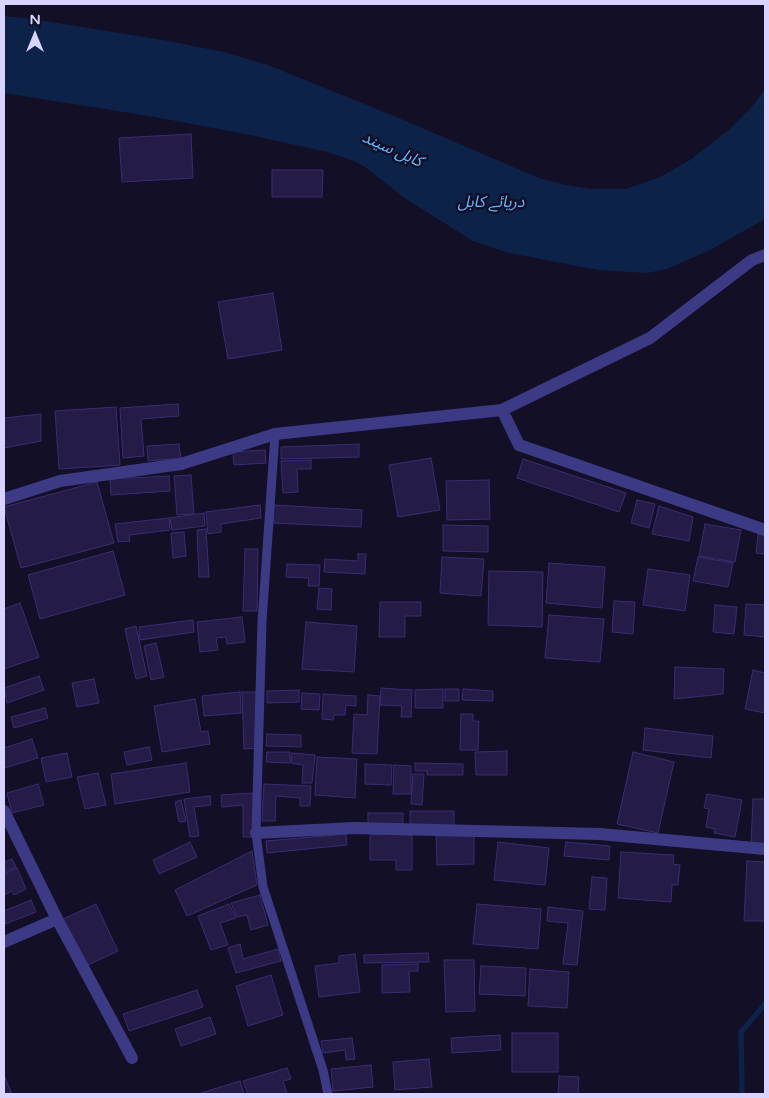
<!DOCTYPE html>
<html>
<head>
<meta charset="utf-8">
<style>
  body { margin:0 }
  #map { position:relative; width:769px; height:1098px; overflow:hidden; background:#130f26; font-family:"Varela Round",sans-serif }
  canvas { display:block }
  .frame { position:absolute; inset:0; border:5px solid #d9d4ff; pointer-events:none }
  .north { position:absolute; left:10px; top:10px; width:50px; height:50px; -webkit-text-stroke:4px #130f26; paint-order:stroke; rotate:0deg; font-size:14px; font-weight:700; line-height:20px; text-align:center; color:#d9d4ff }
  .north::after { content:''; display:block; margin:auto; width:18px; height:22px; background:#d9d4ff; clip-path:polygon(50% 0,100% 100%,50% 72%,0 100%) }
</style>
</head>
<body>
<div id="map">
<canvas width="769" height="1098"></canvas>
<div class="frame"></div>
<div class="north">N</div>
</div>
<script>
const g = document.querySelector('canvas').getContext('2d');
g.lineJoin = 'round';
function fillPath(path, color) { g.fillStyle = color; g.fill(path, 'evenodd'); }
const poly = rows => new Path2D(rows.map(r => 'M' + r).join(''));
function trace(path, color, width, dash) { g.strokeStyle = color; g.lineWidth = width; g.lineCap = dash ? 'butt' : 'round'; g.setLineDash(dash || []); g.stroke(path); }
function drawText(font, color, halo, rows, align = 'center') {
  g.font = font + ' "Varela Round","Noto Sans Arabic",sans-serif'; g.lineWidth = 5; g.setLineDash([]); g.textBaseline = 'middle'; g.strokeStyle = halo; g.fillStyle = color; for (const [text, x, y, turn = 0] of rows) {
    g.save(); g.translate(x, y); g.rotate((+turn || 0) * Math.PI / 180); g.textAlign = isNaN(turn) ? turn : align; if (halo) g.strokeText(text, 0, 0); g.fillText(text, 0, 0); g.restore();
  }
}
fillPath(poly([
  [4,16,32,19,163,40,224,52,268,65,399,118,539,178,570,186,594,189,626,189,660,177,690,160,730,129,754,104,765,89,765,219,710,250,667,269,647,273,598,270,509,253,473,241,406,199,365,167,354,161,327,152,245,134,155,117,4,93]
]), '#0c2248');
trace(poly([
  [742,1094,741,1032,765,1004]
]), '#0c2248', 5.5);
const building = poly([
  [191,134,193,178,122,182,119,138,191,134],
  [272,170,323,170,322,197,272,197,272,170],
  [273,293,282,350,228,359,218,302,273,293],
  [178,404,179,416,141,419,144,456,123,458,120,408,178,404],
  [116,407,120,465,59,469,55,411,116,407],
  [41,414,41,441,4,448,4,418,41,414],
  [179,444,181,458,148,461,147,446,179,444],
  [359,444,359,457,281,459,281,447,359,444],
  [265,450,266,463,234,465,233,452,265,450],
  [431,458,440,510,398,517,389,465,431,458],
  [523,459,626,493,619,512,517,478,523,459],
  [311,460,311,469,297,469,298,492,283,493,281,461,311,460],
  [191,475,194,514,177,515,174,476,191,475],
  [169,476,170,491,111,495,110,479,169,476],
  [489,480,490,519,447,520,446,481,489,480],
  [97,482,114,543,21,568,4,507,97,482],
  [637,500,655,504,649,528,631,523,637,500],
  [260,505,261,518,221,524,221,532,208,534,206,512,260,505],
  [274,505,362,510,361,527,273,523,274,505],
  [659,506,693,517,689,541,652,534,659,506],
  [204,513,205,526,172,530,170,518,204,513],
  [169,518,170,530,129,535,130,541,118,542,115,524,169,518],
  [705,524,741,530,735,562,699,556,705,524],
  [443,525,488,526,488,552,443,551,443,525],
  [206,529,209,577,199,577,197,530,206,529],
  [184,532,186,556,173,558,171,533,184,532],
  [758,534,765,535,765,554,756,553,758,534],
  [245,549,258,549,257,611,243,611,245,549],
  [113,551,125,595,40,619,28,575,113,551],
  [358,554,366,554,365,574,324,572,325,559,358,561,358,554],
  [442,557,484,559,481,596,440,593,442,557],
  [698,557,733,563,728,587,693,581,698,557],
  [549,563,605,567,602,608,546,603,549,563],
  [287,564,320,565,319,586,308,586,309,578,286,577,287,564],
  [648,569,690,575,685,611,643,605,648,569],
  [489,571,543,572,542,627,488,625,489,571],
  [319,588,332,589,331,610,317,609,319,588],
  [614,601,635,602,633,634,612,632,614,601],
  [380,602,421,602,421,616,405,616,405,637,379,637,380,602],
  [20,603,39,657,4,669,4,609,20,603],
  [746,604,765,605,765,637,744,635,746,604],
  [715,605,737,607,734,634,713,632,715,605],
  [549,615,604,619,600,662,545,658,549,615],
  [242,617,245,642,227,644,226,637,216,638,218,650,200,652,197,622,242,617],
  [193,620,194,632,140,640,139,627,193,620],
  [306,622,357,626,354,672,302,669,306,622],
  [136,626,147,676,136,679,125,629,136,626],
  [156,643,164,677,151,680,144,646,156,643],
  [675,667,724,669,723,694,674,699,675,667],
  [753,670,765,673,765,713,745,709,753,670],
  [39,676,44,690,7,703,4,688,39,676],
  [94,679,99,703,77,707,72,683,94,679],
  [381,688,412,690,411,717,401,717,402,706,380,705,381,688],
  [443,689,443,708,415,708,415,690,443,689],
  [445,689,459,689,459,701,445,701,445,689],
  [463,689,493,691,493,701,462,700,463,689],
  [299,690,299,702,267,703,267,691,299,690],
  [240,692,241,713,204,716,202,696,240,692],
  [242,692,256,692,258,748,244,749,242,692],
  [302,693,320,694,319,710,301,709,302,693],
  [323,694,356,696,356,706,346,705,345,715,334,715,333,720,322,719,323,694],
  [368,695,380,696,377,754,352,753,354,714,367,715,368,695],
  [195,699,201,732,208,731,210,744,162,752,154,706,195,699],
  [45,708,48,718,14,728,11,717,45,708],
  [461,714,473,714,473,721,479,721,478,750,460,750,461,714],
  [645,728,713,736,711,758,643,750,645,728],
  [267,734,301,735,301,747,266,746,267,734],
  [32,739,38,758,4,768,4,748,32,739],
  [149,747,152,760,127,765,124,752,149,747],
  [507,751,507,775,476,775,475,752,507,751],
  [267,752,290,752,290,763,266,762,267,752],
  [633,752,674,762,658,833,617,824,633,752],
  [67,753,72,777,46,782,41,758,67,753],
  [292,753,315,755,312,783,302,783,303,765,291,763,292,753],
  [317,757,357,759,355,798,315,795,317,757],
  [186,763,190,792,115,804,111,774,186,763],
  [415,763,463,764,463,775,427,775,427,771,415,771,415,763],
  [365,764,392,765,391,785,365,784,365,764],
  [394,765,411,766,411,794,393,794,394,765],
  [98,773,106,805,85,809,77,777,98,773],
  [413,774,424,774,422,805,411,804,413,774],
  [38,784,44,805,12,813,7,793,38,784],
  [264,784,311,786,310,806,300,806,300,798,276,796,275,821,262,821,264,784],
  [253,793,254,837,243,837,243,805,222,807,221,795,253,793],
  [707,794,742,800,735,837,714,833,715,829,706,827,709,809,704,808,707,794],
  [210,796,211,805,194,807,199,836,190,837,184,799,210,796],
  [753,799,765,799,765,845,751,844,753,799],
  [181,800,186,821,179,822,175,802,181,800],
  [410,811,454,811,454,827,410,826,410,811],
  [368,813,403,813,403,824,368,824,368,813],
  [346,834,347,845,267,853,266,841,346,834],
  [370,834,412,835,412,870,396,870,396,860,370,860,370,834],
  [474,835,474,864,437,865,436,836,474,835],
  [190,842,197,857,159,874,153,860,190,842],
  [498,842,549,848,545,885,494,880,498,842],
  [566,842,610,846,609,860,564,856,566,842],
  [252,851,257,885,187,916,175,890,252,851],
  [621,852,674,855,673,864,680,865,678,885,672,885,671,902,618,898,621,852],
  [12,859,16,867,4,872,4,862,12,859],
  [747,861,765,862,765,921,744,921,747,861],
  [17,868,26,889,14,895,12,891,4,895,4,874,17,868],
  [592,877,607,878,605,910,589,909,592,877],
  [260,895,268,925,251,930,247,915,237,917,231,903,260,895],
  [31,900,36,912,5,924,4,911,31,900],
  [96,904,118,951,86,966,63,919,96,904],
  [229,904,236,918,220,923,228,945,211,950,198,916,229,904],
  [477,904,541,909,538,949,473,944,477,904],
  [548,907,583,911,577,965,563,964,568,923,547,921,548,907],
  [240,944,243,959,278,949,281,961,236,973,228,948,240,944],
  [428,953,429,962,364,963,364,955,428,953],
  [355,954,360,992,319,997,315,966,339,963,339,956,355,954],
  [444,960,474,960,475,1011,446,1012,444,960],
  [418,964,418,971,409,971,410,992,382,993,382,965,418,964],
  [481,966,526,968,525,996,479,994,481,966],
  [530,969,569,972,567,1008,528,1006,530,969],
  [271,975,283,1015,248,1026,236,986,271,975],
  [197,990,203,1007,129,1031,123,1014,197,990],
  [210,1017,216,1034,181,1046,175,1029,210,1017],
  [512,1033,558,1033,558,1072,512,1072,512,1033],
  [500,1035,501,1050,452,1053,451,1038,500,1035],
  [352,1038,355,1059,346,1060,345,1050,323,1053,321,1041,352,1038],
  [429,1059,432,1087,395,1090,393,1062,429,1059],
  [371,1065,373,1087,333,1091,331,1069,371,1065],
  [287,1068,291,1079,283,1081,287,1094,248,1094,243,1081,287,1068],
  [4,1075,12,1094,4,1094,4,1075],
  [559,1076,579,1077,578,1094,558,1094,559,1076],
  [240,1081,244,1094,198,1094,240,1081]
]);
fillPath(building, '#241b47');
trace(building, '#3b2d73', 1);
trace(poly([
  [275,434,262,622,256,833,263,887,323,1070,328,1094]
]), '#3d3a85', 9);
trace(poly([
  [502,410,519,445,765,530],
  [4,499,60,481,181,464,275,434,502,410,650,338,752,260,765,255],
  [4,811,57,919,132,1058],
  [256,833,354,828,600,834,765,849],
  [4,942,57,919]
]), '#3d3a85', 12);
drawText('italic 16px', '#62b6ff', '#130f26', [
  ["کابل سيند",392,150,24],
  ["دریائے کابل",491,203]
]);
</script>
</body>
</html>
